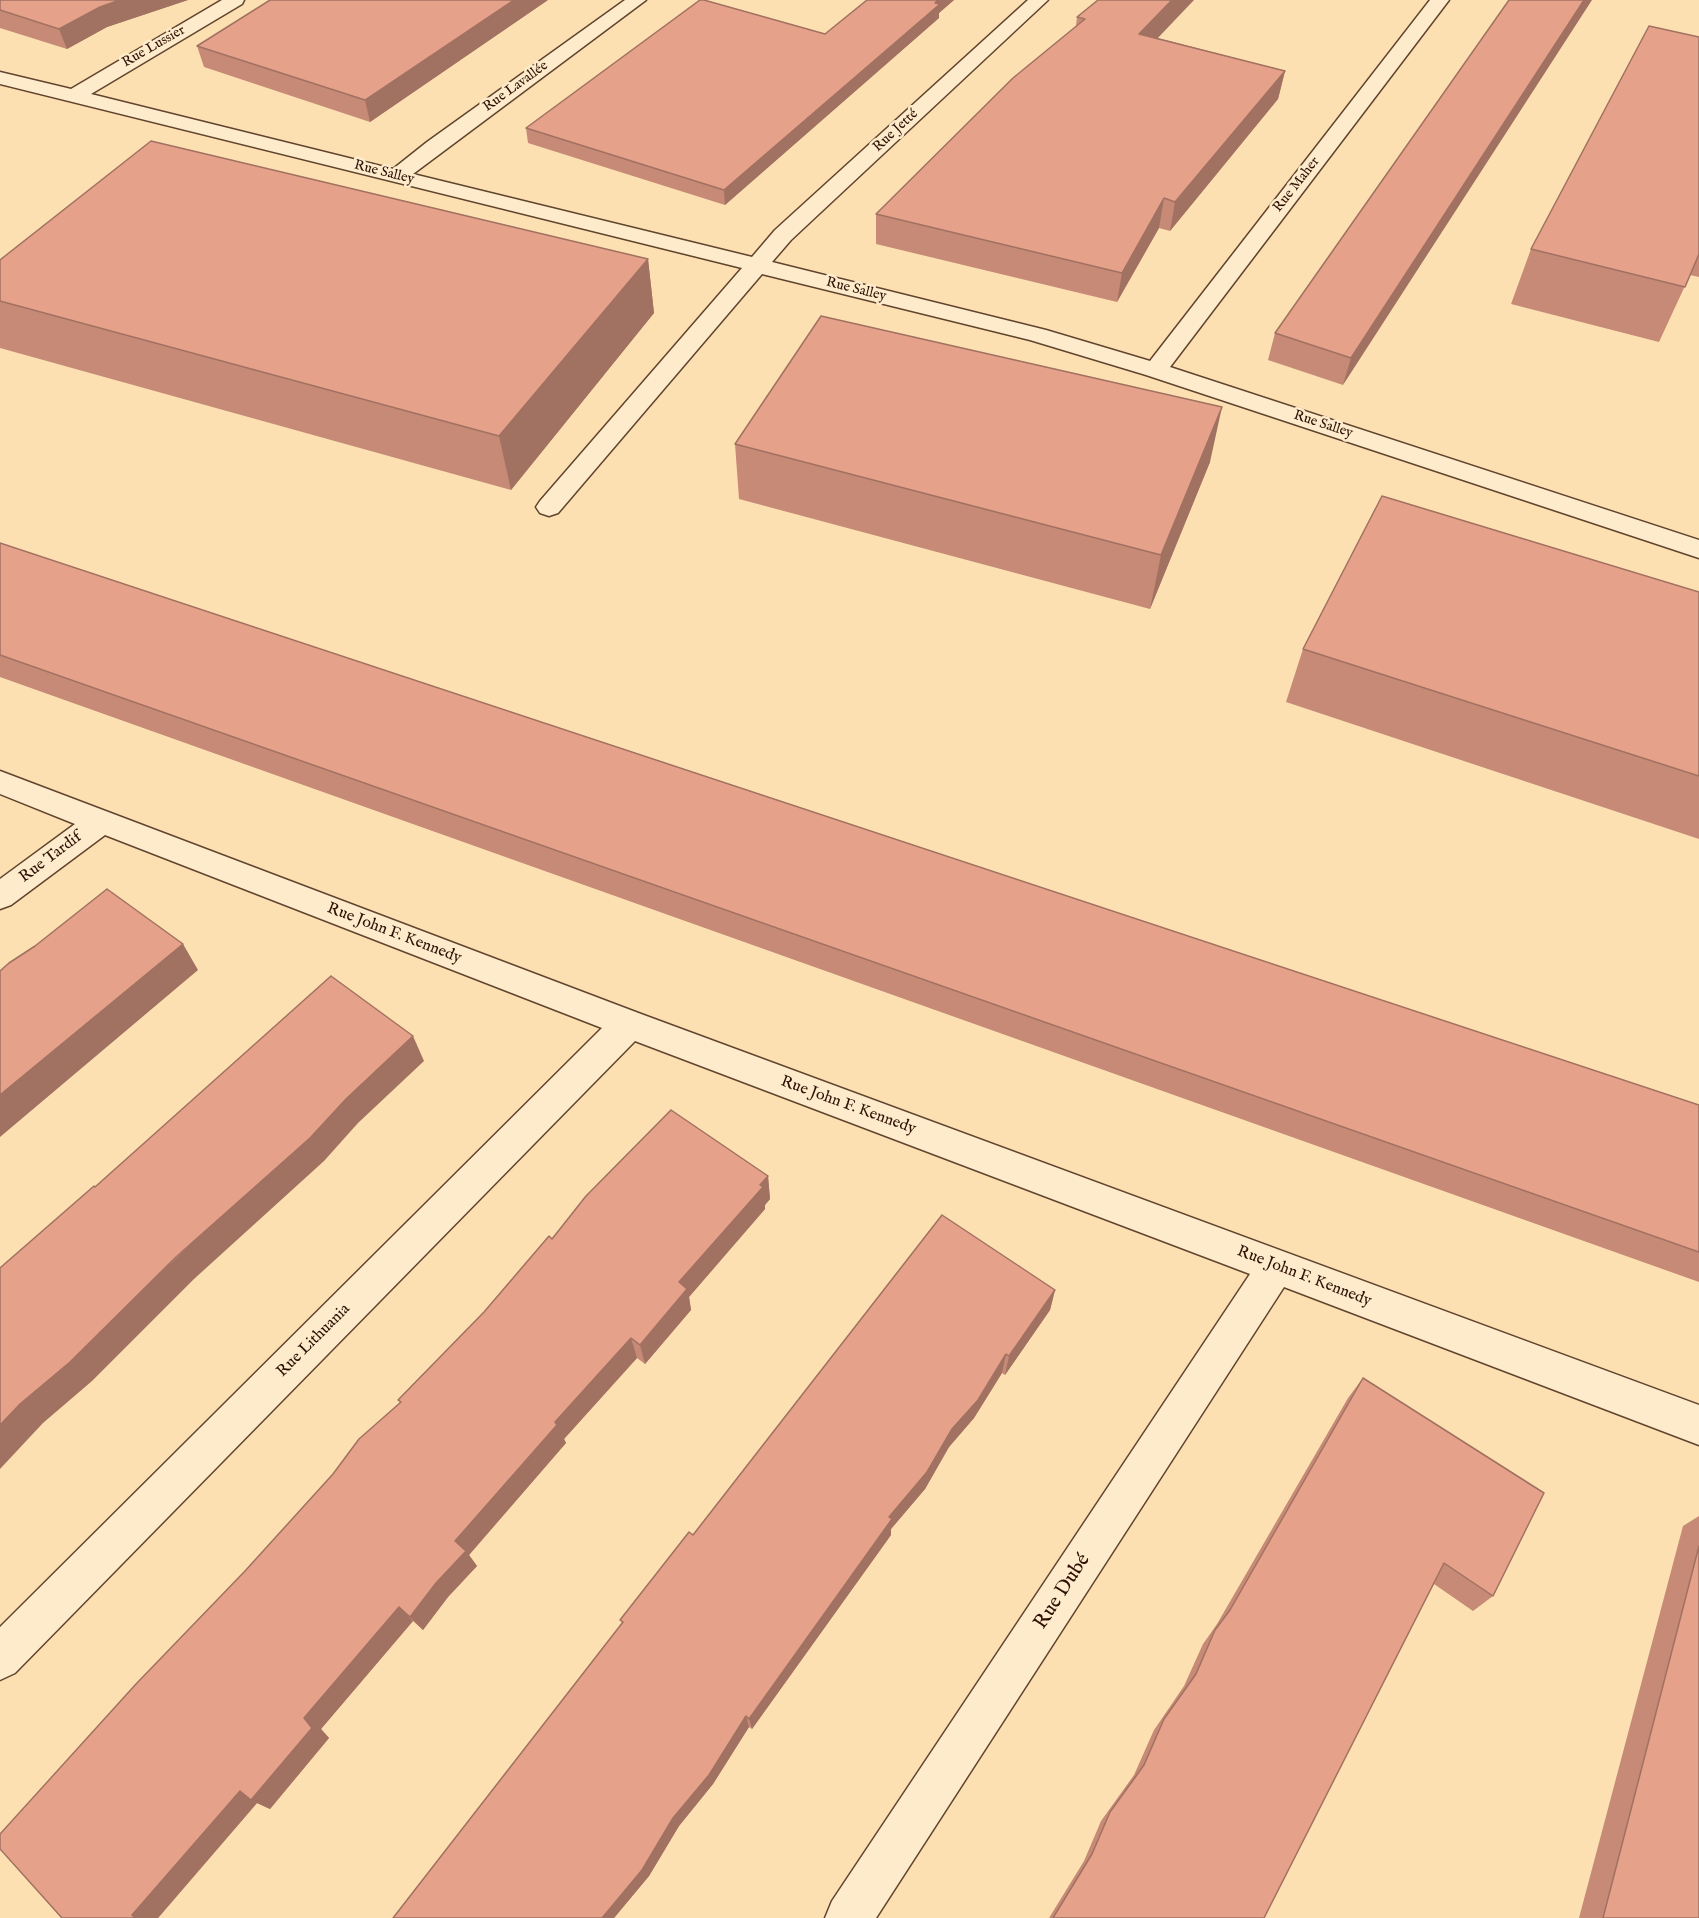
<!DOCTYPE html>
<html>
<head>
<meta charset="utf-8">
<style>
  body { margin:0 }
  canvas { display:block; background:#fce0b1 }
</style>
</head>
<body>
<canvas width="1699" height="1918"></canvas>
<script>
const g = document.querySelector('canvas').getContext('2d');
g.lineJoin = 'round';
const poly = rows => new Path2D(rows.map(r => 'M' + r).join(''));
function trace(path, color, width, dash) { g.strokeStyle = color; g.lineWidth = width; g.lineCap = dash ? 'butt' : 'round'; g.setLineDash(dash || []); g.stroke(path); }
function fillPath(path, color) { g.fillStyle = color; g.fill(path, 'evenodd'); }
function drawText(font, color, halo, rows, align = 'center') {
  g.font = font + ' "IM FELL English",serif'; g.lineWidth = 5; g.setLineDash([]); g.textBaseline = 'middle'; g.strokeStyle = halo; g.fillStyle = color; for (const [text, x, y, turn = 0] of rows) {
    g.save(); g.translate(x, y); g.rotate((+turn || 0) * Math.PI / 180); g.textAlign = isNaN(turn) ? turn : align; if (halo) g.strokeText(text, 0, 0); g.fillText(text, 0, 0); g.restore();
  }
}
const minor = poly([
  [222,0,244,0,242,4,91,94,393,169,427,142,625,0,646,0,413,174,752,257,775,230,1028,0,1048,0,791,240,772,262,1046,330,1150,361,1430,0,1449,0,1170,367,1699,540,1699,558,1146,375,1030,340,762,274,558,513,549,516,540,513,536,507,540,501,742,268,0,84,0,72,71,89,222,0],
  [0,771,641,1014,1699,1405,1699,1445,1284,1287,876,1918,825,1918,832,1901,1250,1274,635,1041,15,1673,0,1680,0,1627,602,1028,105,835,11,905,0,909,0,879,75,824,0,794,0,771]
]);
trace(minor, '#61442e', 3);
fillPath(minor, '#fdebcc');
fillPath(poly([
  [0,0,188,0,107,27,67,49,0,28],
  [548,0,370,122,204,67,197,46],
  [867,0,954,0,939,13,939,18,725,205,528,143,526,128,825,34],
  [1509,0,1343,385,1268,360,1275,333],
  [1077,17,1285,71,1278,99,1170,231,1159,228,1117,302,876,244,876,214,1076,26],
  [1699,37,1699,277,1690,275,1659,342,1511,304,1531,249],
  [648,259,654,313,511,490,0,348,0,260],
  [735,444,1210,462,1150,609,739,499],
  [0,543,1699,1105,1699,1282,0,677],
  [1699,592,1699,839,1286,702,1303,649],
  [768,1176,770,1199,765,1205,765,1209,689,1297,691,1310,645,1364,637,1358,564,1439,566,1443,469,1555,477,1566,448,1597,423,1630,413,1621,321,1729,329,1738,270,1809,257,1803,158,1918,62,1918,245,1571,400,1403,398,1400,484,1312,552,1239],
  [1055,1290,1050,1310,1005,1375,1002,1373,974,1418,949,1447,925,1489,891,1529,891,1535,752,1729,749,1727,713,1784,679,1826,649,1876,614,1918,393,1918,622,1623,620,1620,693,1535],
  [1363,1378,1493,1596,1473,1611,1434,1584,1264,1918,1049,1918,1084,1861,1101,1821,1134,1775,1154,1730,1184,1686,1203,1644,1217,1624,1348,1398],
  [1699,1516,1699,1918,1579,1918,1683,1526]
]), '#c68a77');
fillPath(poly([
  [120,0,188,0,107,27,67,49,59,29,100,7],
  [514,0,548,0,370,122,365,100],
  [938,0,954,0,939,13,939,18,725,205,724,190],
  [1172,0,1194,0,1135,62,1139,34],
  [1584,0,1592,0,1343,385,1351,358],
  [1285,71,1278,99,1170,231,1175,202],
  [1164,198,1159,228,1117,302,1122,273],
  [648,259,654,313,511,490,499,436],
  [1222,407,1210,462,1150,609,1161,555],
  [183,944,198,970,0,1137,0,1095],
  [413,1036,424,1061,358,1123,324,1161,194,1279,92,1381,43,1423,0,1469,0,1425,20,1404],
  [768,1176,770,1199,765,1205,765,1209,689,1297,691,1310,645,1364,640,1345,679,1282],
  [1055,1290,1050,1310,1005,1375,1009,1356],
  [631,1338,637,1358,564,1439,566,1443,469,1555,477,1566,448,1597,423,1630,410,1617,455,1541,555,1422],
  [1006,1354,1002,1373,974,1418,949,1447,925,1489,891,1529,891,1535,752,1729,749,1719,889,1517],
  [399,1607,413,1621,321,1729,329,1738,270,1809,257,1803,158,1918,133,1918,132,1915],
  [746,1716,749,1727,713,1784,679,1826,649,1876,614,1918,602,1918]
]), '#a17161');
const building = poly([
  [0,0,120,0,100,7,59,29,0,10,0,0],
  [270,0,514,0,365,100,197,46,270,0],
  [700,0,704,0,825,34,867,0,938,0,935,3,940,4,724,190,526,128,700,0],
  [1098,0,1172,0,1139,34,1285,71,1175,202,1164,198,1122,273,876,214,1013,78,1085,19,1077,17,1098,0],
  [1509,0,1584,0,1351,358,1275,333,1509,0],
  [1649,26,1699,37,1699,254,1685,287,1531,249,1649,26],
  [151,141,648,259,499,436,0,301,0,260,151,141],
  [821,316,1222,407,1161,555,735,444,821,316],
  [1382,496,1699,592,1699,776,1303,649,1382,496],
  [0,543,1699,1105,1699,1252,0,655,0,543],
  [107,889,183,944,0,1095,0,971,9,963,35,946,107,889],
  [331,976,413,1036,346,1099,310,1138,176,1257,70,1362,20,1404,0,1425,0,1268,94,1186,95,1187,331,976],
  [671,1110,768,1176,760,1185,763,1187,679,1282,687,1289,640,1345,631,1338,555,1422,557,1425,455,1541,466,1551,436,1583,410,1617,399,1607,304,1718,312,1728,251,1800,240,1791,132,1915,134,1917,133,1918,62,1918,0,1849,0,1834,136,1684,245,1571,333,1474,359,1439,401,1402,398,1400,484,1312,549,1236,552,1239,586,1196,671,1110],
  [942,1215,1055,1290,1009,1356,1006,1354,978,1400,952,1429,927,1472,889,1517,892,1519,749,1719,746,1716,709,1775,673,1818,642,1870,602,1918,393,1918,623,1622,620,1620,689,1532,693,1535,942,1215],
  [1363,1378,1544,1493,1493,1596,1444,1563,1264,1918,1053,1918,1092,1854,1110,1812,1144,1765,1164,1719,1196,1674,1215,1630,1230,1610,1363,1378],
  [1699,1546,1699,1918,1603,1918,1699,1546]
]);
fillPath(building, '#e6a18a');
trace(building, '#a17161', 1.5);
drawText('14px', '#2d1003', '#fdebcc', [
  ["Rue Lussier",154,47,-30],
  ["Rue Lavallée",516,87,-36],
  ["Rue Jetté",896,131,-43],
  ["Rue Salley",384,173,14],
  ["Rue Maher",1297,185,-52],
  ["Rue Salley",856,290,14],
  ["Rue Salley",1323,425,18]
]);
drawText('16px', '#2d1003', '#fdebcc', [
  ["Rue Tardif",51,858,-37],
  ["Rue John F. Kennedy",394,934,21],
  ["Rue John F. Kennedy",848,1106,20],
  ["Rue John F. Kennedy",1304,1277,21],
  ["Rue Lithuania",314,1341,-45]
]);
drawText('20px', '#2d1003', '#fdebcc', [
  ["Rue Dubé",1063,1592,-57]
]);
</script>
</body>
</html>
